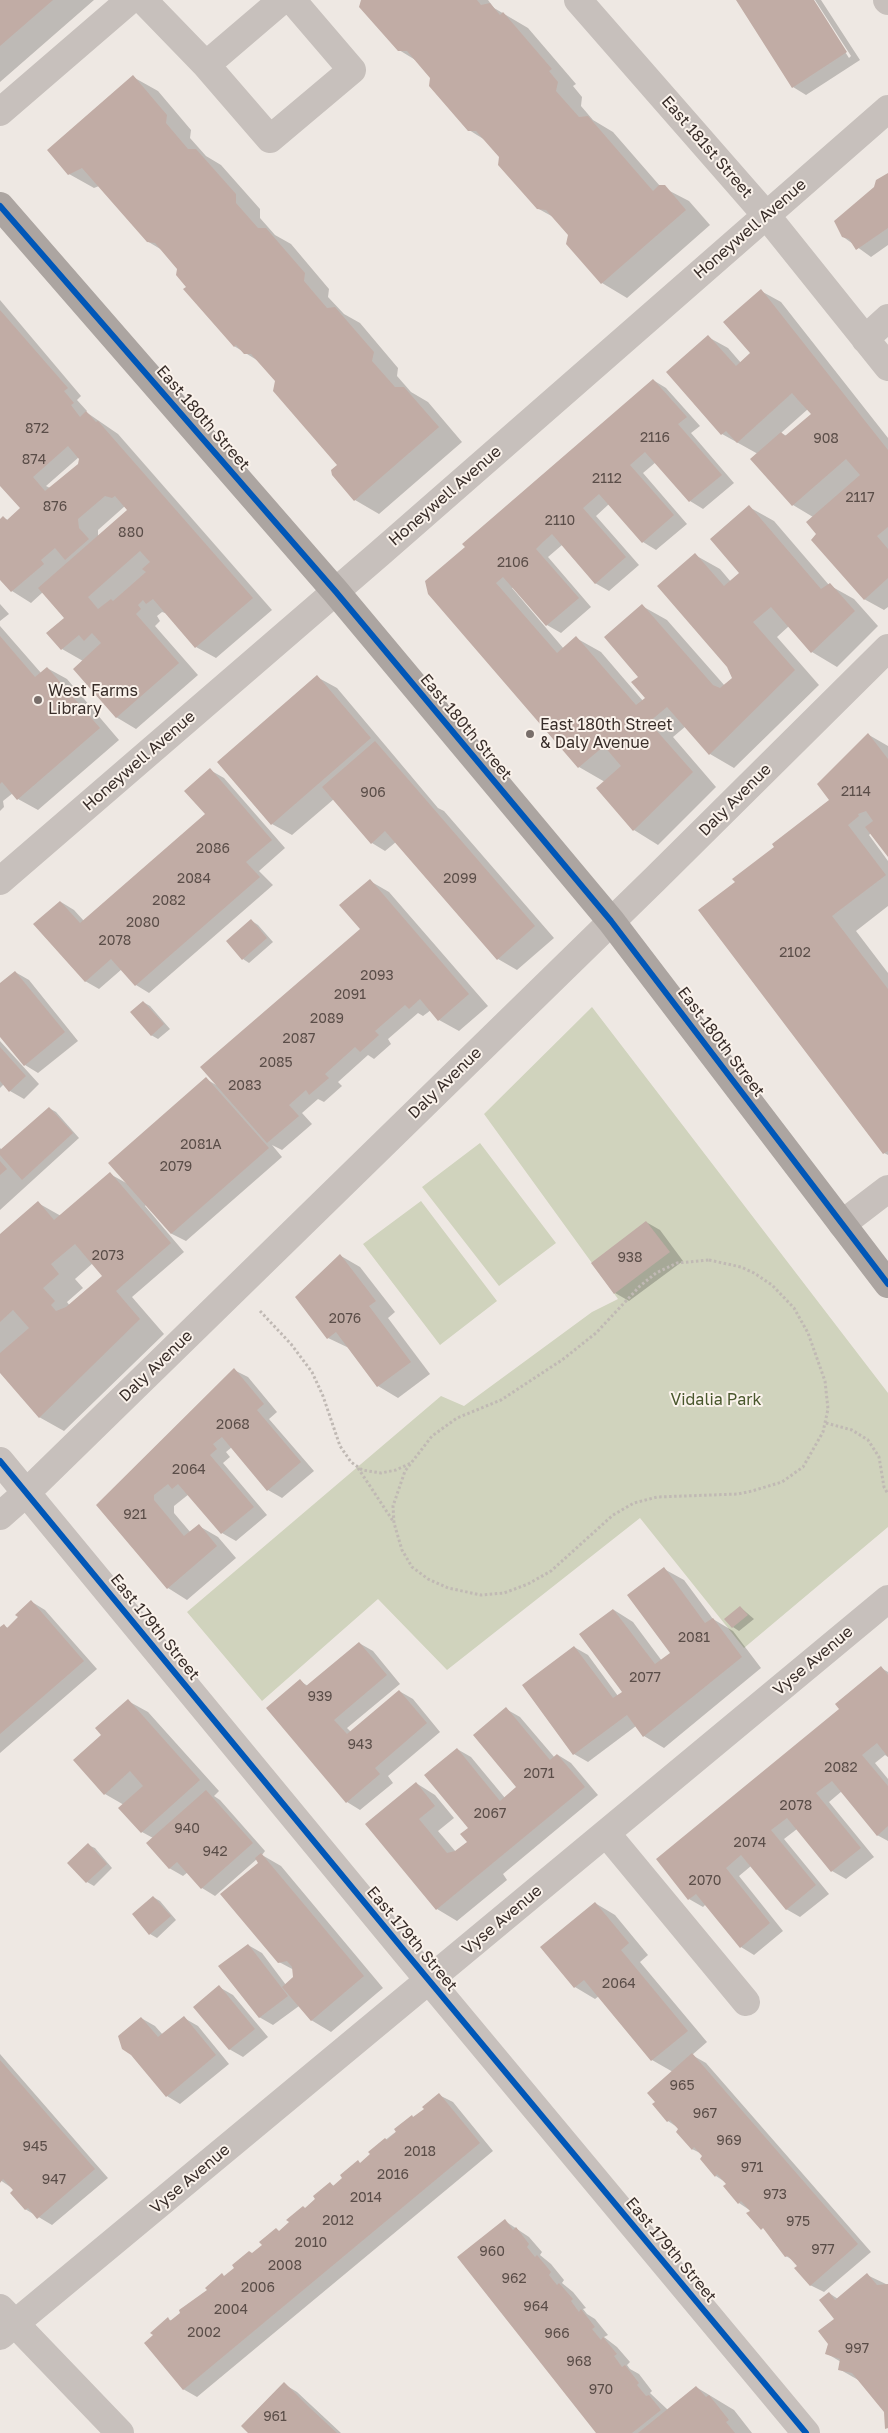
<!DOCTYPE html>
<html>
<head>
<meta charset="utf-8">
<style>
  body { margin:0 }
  canvas { display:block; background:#eee8e3 }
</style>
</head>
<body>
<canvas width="888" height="2433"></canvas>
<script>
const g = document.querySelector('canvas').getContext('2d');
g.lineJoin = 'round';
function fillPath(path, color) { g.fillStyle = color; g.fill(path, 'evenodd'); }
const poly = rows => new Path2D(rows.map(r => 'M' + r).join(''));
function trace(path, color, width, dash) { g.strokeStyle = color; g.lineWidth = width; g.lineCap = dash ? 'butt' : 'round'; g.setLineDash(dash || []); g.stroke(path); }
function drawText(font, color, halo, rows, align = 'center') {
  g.font = font + ' "Golos Text",sans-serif'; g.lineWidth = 4; g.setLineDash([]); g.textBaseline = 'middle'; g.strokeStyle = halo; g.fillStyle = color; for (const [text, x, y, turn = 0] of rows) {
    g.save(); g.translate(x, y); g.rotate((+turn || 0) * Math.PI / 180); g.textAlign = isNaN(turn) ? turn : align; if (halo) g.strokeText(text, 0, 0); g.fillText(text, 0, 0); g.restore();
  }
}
fillPath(poly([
  [592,1007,888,1393,888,1527,744,1648,640,1518,447,1670,378,1599,262,1701,187,1612,441,1396,464,1406,592,1312,618,1299,484,1114],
  [480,1143,556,1243,499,1286,422,1187],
  [421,1201,497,1301,440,1345,363,1244]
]), '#d0d3bd');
fillPath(poly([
  [0,0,94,0,0,82],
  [362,0,488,0,494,8,528,28,576,84,573,86,582,97,581,106,593,120,613,132,660,186,689,201,710,225,627,298,602,283,567,243,570,235,555,218,537,208,500,157,485,140,469,130,432,77,417,61,399,50],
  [737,0,812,0,849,58,851,56,815,0,821,0,860,60,806,95,793,87],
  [133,77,158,91,191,130,190,138,206,156,221,165,260,209,260,218,275,235,291,244,329,289,328,297,344,314,360,323,398,368,397,376,411,392,428,402,462,442,379,514,355,500,339,465,276,381,260,362,234,346,188,287,179,268,162,250,147,241,99,186,94,188,69,174],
  [888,175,888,245,871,257,842,236],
  [761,291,781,302,888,438,888,607,884,610,864,599,818,534,813,517,793,505,758,454,722,434,708,337,728,348,741,363,752,353],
  [808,409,812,414,787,436,781,433],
  [0,300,81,396,77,400,87,411,86,412,118,434,272,610,216,658,196,647,168,614,162,612,157,616,160,621,155,626,198,675,136,729,116,717,83,661,62,649,66,618,43,592,31,603,12,591,0,578,0,520,3,518,8,520,22,508,0,484],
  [79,457,79,465,50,488,46,486],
  [125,506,129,510,98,537,98,530],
  [653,380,666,388,700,426,691,433,734,483,703,509,690,501,656,462,643,473,687,524,656,550,643,542,609,504,596,516,639,565,609,591,595,583,562,545,548,557,591,607,561,633,547,625,514,587,512,588,564,649,576,638,601,652,643,701,646,698,640,677,642,606,667,620,725,686,734,678,695,555,720,569,731,582,741,574,749,507,774,521,829,585,854,599,878,626,837,667,812,652,789,626,777,637,819,685,734,768,710,754,686,726,673,737,716,787,658,845,634,830,598,788,605,782,579,767,429,593],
  [0,604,9,614,0,621],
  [0,626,41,673,47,668,67,679,119,740,38,810,18,799,13,793,3,801,4,807,0,811],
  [317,677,337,688,438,808,444,811,554,938,517,970,498,959,396,842,385,851,372,843,334,799,292,835,272,824],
  [869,735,888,746,888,855,871,833,869,835,888,861,888,906,856,931,888,973,888,1155,884,1153,736,883,829,802],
  [210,770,224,778,285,848,259,871,273,885,149,993,136,985,122,969,99,989,85,981,61,902,74,910,84,921,206,814],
  [370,881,389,892,488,1006,459,1031,439,1020,431,1010,423,1016,418,1013,388,1039,391,1044,374,1059,368,1055,338,1082,342,1086,324,1102,318,1099,302,1113,312,1124,282,1150,272,1145,282,1157,186,1241,172,1234,146,1205,145,1206,184,1252,132,1297,164,1334,64,1431,39,1417,0,1371,0,1236,38,1203,61,1216,110,1174,128,1184,206,1079,218,1086,360,931],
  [93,1263,107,1280,70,1306,67,1302,83,1288,75,1279],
  [252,921,258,925,273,942,249,963,243,959],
  [15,972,29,980,78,1041,38,1073,25,1065,0,1035,0,985],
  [143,1002,150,1006,170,1029,158,1039,151,1035],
  [0,1041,39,1084,24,1099,10,1091,4,1084,0,1088],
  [49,1108,56,1112,79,1138,0,1210,0,1148,2,1150],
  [646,1222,660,1230,683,1261,629,1301,615,1293],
  [341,1256,360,1267,395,1312,388,1318,430,1374,398,1398,378,1386,349,1348,328,1338],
  [234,1370,248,1377,277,1412,269,1419,314,1471,282,1498,268,1490,232,1447,226,1452,230,1457,223,1463,267,1515,236,1541,222,1533,189,1494,174,1506,174,1513,191,1533,199,1526,218,1537,236,1558,187,1600,168,1588,97,1505],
  [664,1569,684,1580,713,1619,733,1631,761,1668,664,1748,644,1736,636,1726,588,1762,574,1754,524,1685,574,1647,588,1655,618,1696,623,1692,614,1610,633,1622,662,1661,672,1653],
  [32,1602,45,1610,97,1669,0,1753,0,1629,4,1626,8,1628],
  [740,1607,754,1619,739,1631,733,1627],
  [359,1643,373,1651,400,1684,347,1728,351,1732,399,1691,413,1699,440,1732,388,1776,393,1783,360,1810,347,1802,267,1708,300,1681,308,1686],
  [881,1668,888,1672,888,1757,885,1755,875,1763,888,1779,888,1841,877,1835,842,1791,829,1802,874,1857,846,1879,832,1871,797,1829,784,1839,829,1894,800,1917,786,1909,751,1866,739,1876,783,1931,754,1955,741,1947,706,1904,703,1907,689,1899,839,1711],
  [128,1701,148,1712,219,1791,214,1796,220,1800,265,1851,262,1855,281,1866,383,1988,331,2032,311,2020,299,2006,273,2025,259,2017,248,1945,262,1953,286,1985,295,1977,294,1970,279,1962,260,1863,257,1859,215,1896,202,1888,188,1872,183,1876,169,1868,153,1838,142,1832,124,1805,105,1794,103,1735],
  [506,1709,520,1717,555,1758,558,1755,571,1763,598,1795,503,1874,507,1880,457,1921,437,1909,366,1824,416,1783,435,1795,454,1818,438,1831,456,1852,468,1842,469,1828,457,1749,471,1757,505,1798,518,1787],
  [88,1845,95,1848,112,1868,94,1886,87,1882],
  [153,1897,160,1901,176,1920,157,1938,150,1934],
  [595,1903,615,1915,648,1955,640,1962,707,2042,692,2055,706,2063,871,2252,824,2292,810,2285,794,2261,786,2256,772,2240,774,2238,751,2211,739,2203,725,2186,728,2184,716,2176,702,2154,692,2149,680,2129,668,2121,654,2105,673,2072,652,2060,599,1996,595,1999,575,1987,542,1947],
  [219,1987,233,1995,268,2037,243,2057,229,2049],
  [141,2018,155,2026,163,2035,184,2018,198,2026,229,2064,180,2104,167,2096],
  [0,2054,108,2178,52,2225,25,2209,12,2188,0,2180],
  [439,2095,453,2102,493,2151,197,2397,183,2389,154,2335,168,2319,172,2321,225,2277,306,2209,330,2183,334,2186,372,2155,370,2152,425,2109],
  [505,2221,529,2237,542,2252,540,2255,551,2264,564,2280,562,2283,573,2292,586,2308,583,2309,587,2314,595,2319,608,2335,604,2337,617,2347,630,2362,627,2365,630,2369,639,2374,652,2391,650,2393,668,2410,696,2387,734,2410,752,2433,598,2433],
  [867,2275,888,2285,888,2429,885,2412,860,2381,839,2369,841,2362,826,2353,836,2319,829,2293,838,2299],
  [284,2384,297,2392,341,2433,250,2433]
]), '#0003');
fillPath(poly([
  [0,0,53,0,0,46],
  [361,0,477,0,481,5,490,3,500,15,503,12,552,69,549,71,558,82,556,91,579,117,588,116,653,191,659,185,665,185,686,210,601,284,566,244,568,235,546,210,537,209,498,165,499,157,476,131,468,131,429,86,430,78,407,51,398,51,359,7],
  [736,0,814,0,847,52,792,88],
  [133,75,167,115,166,123,188,149,196,149,236,194,236,203,258,228,266,228,305,273,304,281,327,308,335,307,374,352,372,361,395,387,404,387,439,427,354,501,332,475,331,470,337,465,273,391,275,381,251,354,244,354,236,345,234,347,183,289,186,287,176,275,177,269,155,243,147,242,82,168,68,175,47,150],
  [888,173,888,228,856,250,849,239,842,237,834,221,874,187,876,180],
  [761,289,888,450,888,527,877,536,888,549,888,578,864,600,811,540,816,534,806,522,860,475,846,459,792,506,750,459,781,432,785,436,811,414,798,400,792,393,737,443,726,431,721,435,666,372,708,335,736,366,750,353,723,322],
  [0,310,68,388,64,391,74,403,71,405,80,417,86,411,96,422,98,421,253,598,195,648,153,599,146,604,143,600,138,605,141,609,136,614,179,663,116,718,73,669,101,643,92,633,84,641,79,635,61,650,46,633,64,618,38,588,127,510,115,496,112,498,105,496,78,519,79,528,89,539,65,560,55,548,41,560,44,564,11,592,0,580,0,519,3,516,7,520,20,508,0,486],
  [68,446,79,459,78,464,45,491,33,477],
  [140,551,150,562,142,569,146,572,113,601,111,599,98,609,88,597],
  [653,379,687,417,678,424,722,475,689,502,645,452,630,465,674,515,642,543,599,494,583,508,626,557,595,584,552,534,543,542,536,549,579,598,546,626,503,577,496,583,557,653,576,636,636,705,645,698,631,682,638,677,604,637,642,604,713,685,720,688,732,678,727,667,657,586,695,553,724,586,739,573,710,539,749,505,821,589,830,583,855,611,811,653,771,607,753,622,795,670,709,755,667,707,649,722,693,772,633,831,596,788,621,766,604,746,578,768,428,594,425,581,465,547,462,544],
  [0,636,35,677,47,667,100,728,17,800,2,782,0,784],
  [317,675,371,738,271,825,217,762],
  [868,733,888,759,888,857,865,827,873,821,866,811,858,814,859,816,848,825,886,875,832,916,888,989,888,1151,883,1154,698,910,735,882,732,879,774,847,772,844,829,800,817,784],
  [375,741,535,926,497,960,385,831,371,844,322,787],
  [210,768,272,840,246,862,260,877,135,986,111,959,85,982,33,924,60,901,80,923,205,814,184,791],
  [370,879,469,994,438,1021,420,999,409,1009,405,1005,375,1031,379,1035,360,1052,355,1047,325,1074,329,1078,309,1095,306,1090,289,1105,299,1116,267,1143,200,1067,360,929,339,905],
  [251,919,267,938,242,960,226,941],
  [15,971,65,1032,24,1066,0,1037,0,983],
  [143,1001,164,1024,151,1036,130,1012],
  [0,1047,26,1076,9,1092,0,1081],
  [206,1077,269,1148,171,1234,108,1163],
  [49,1107,73,1133,22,1180,0,1155,0,1150],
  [0,1161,7,1169,0,1175],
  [110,1172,171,1243,116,1291,140,1319,39,1418,0,1373,0,1353,29,1328,13,1310,0,1322,0,1234,38,1201,54,1220],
  [75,1244,102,1276,66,1307,56,1311,51,1305,55,1301,43,1288,59,1274,51,1264],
  [646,1221,670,1252,614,1294,591,1263],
  [340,1254,376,1301,369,1306,411,1362,377,1387,336,1332,327,1339,295,1297],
  [234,1368,264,1404,257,1410,301,1462,267,1491,222,1437,213,1444,217,1449,210,1455,254,1507,221,1534,178,1484,172,1489,168,1484,154,1495,154,1500,184,1536,199,1524,217,1546,167,1589,96,1505],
  [664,1567,705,1623,713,1618,742,1657,643,1737,627,1715,573,1755,522,1685,574,1646,613,1698,622,1692,579,1634,613,1609,655,1664,670,1653,627,1595],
  [31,1600,84,1661,0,1734,0,1627,4,1624,7,1628,18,1617,15,1615],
  [740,1606,748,1615,732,1628,724,1619],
  [359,1642,387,1675,334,1720,347,1734,399,1690,427,1723,375,1768,380,1774,346,1803,266,1708,300,1679,306,1686],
  [881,1666,888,1675,888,1757,877,1743,862,1755,888,1786,888,1826,877,1836,832,1781,816,1793,861,1848,831,1872,787,1818,771,1830,816,1885,786,1910,741,1855,726,1868,770,1923,740,1948,696,1894,688,1900,656,1859,839,1709,835,1704],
  [128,1699,200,1780,141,1833,118,1808,143,1786,130,1771,104,1795,73,1760,101,1735,95,1728],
  [506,1707,550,1760,557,1754,585,1787,436,1910,365,1824,416,1782,435,1806,419,1819,447,1853,455,1851,467,1842,460,1834,468,1828,424,1775,457,1748,500,1801,516,1787,473,1735],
  [206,1790,253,1843,201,1889,177,1862,169,1869,146,1843],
  [88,1843,107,1864,86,1883,67,1863],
  [261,1853,364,1976,311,2021,282,1987,293,1977,292,1967,287,1961,278,1963,220,1894,258,1863,255,1858],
  [153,1896,171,1916,149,1935,132,1914],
  [595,1902,629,1943,621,1950,688,2031,651,2061,584,1980,574,1988,540,1947],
  [248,1944,288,1996,259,2018,218,1966],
  [219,1985,255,2029,229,2050,193,2007],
  [184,2016,216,2055,166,2097,131,2055,122,2049,118,2036,141,2017,158,2037],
  [692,2053,858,2244,810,2286,794,2268,797,2266,788,2256,785,2257,763,2228,761,2230,746,2213,750,2211,741,2201,738,2204,723,2186,726,2184,717,2174,715,2177,700,2159,702,2156,694,2147,692,2150,676,2132,678,2129,670,2120,667,2122,652,2104,655,2102,647,2093],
  [0,2060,95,2169,37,2219,28,2208,25,2210,10,2193,13,2190,3,2179,0,2183],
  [439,2093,480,2143,183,2390,144,2343,153,2335,150,2333,168,2317,170,2321,180,2313,179,2310,207,2290,205,2288,222,2273,224,2276,234,2268,232,2265,249,2251,252,2253,262,2245,259,2242,276,2228,279,2231,289,2222,286,2220,303,2206,305,2208,315,2199,313,2196,330,2182,333,2186,342,2178,340,2175,358,2160,360,2163,370,2154,368,2152,385,2138,387,2140,396,2132,394,2129,412,2115,413,2117,424,2109,422,2107],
  [505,2219,513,2230,516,2227,529,2244,527,2247,535,2257,537,2255,551,2272,549,2275,557,2285,559,2283,573,2299,571,2301,579,2312,581,2309,595,2327,592,2329,601,2340,603,2337,617,2354,614,2356,622,2367,625,2365,639,2383,637,2385,646,2396,649,2395,661,2410,632,2433,596,2433,457,2257],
  [867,2273,877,2285,888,2284,888,2428,885,2429,884,2412,852,2373,838,2370,840,2359,825,2354,828,2344,818,2331,834,2319,819,2300,829,2292,835,2300],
  [284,2382,309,2407,337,2433,248,2433,241,2426],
  [696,2386,706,2397,709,2395,729,2420,726,2422,735,2433,638,2433]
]), '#c1aca5');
trace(poly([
  [709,1260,741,1267,754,1273,772,1285,794,1308,808,1333,825,1381,828,1409,823,1432,803,1467,782,1482,752,1491,738,1494,657,1497,634,1503,613,1515,551,1571,528,1584,504,1593,481,1595,448,1588,428,1579,412,1567,402,1550,394,1523,393,1506,405,1471,432,1436,457,1418,501,1400,562,1360,596,1333,640,1286,656,1273,677,1263,709,1260],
  [260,1311,291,1344,312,1372,323,1396,340,1446,351,1462,362,1470,381,1473,396,1470,411,1463],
  [826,1423,852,1430,868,1440,879,1457,884,1487,888,1494],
  [358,1468,393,1521]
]), '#c0b9b4', 3, [2.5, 2.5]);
trace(poly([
  [143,0,206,65,270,139,352,70,292,0],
  [578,0,766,215,888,367],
  [887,0,888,1],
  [206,65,282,0],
  [0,112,130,0],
  [865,339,888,318],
  [0,881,379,554,888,109],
  [842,1224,888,1189],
  [0,1461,402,1948,806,2433],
  [0,1516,26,1493,656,878,888,648],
  [606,1833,746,2002],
  [0,2308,120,2433],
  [0,2336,888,1599]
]), '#c7c0bc', 28);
trace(poly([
  [0,206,336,592,611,921,888,1284]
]), '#aca5a1', 28);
trace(poly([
  [0,206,336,592,611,921,888,1284],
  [0,1461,402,1948,806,2433]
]), '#0057b8', 6);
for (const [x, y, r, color] of [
  [38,700,5,"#786e6a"],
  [530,734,5,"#786e6a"]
]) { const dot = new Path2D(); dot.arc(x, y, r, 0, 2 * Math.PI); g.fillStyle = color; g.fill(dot); trace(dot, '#faf2eb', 2); }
drawText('14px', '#5a4d48', null, [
  ["872",37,429],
  ["2116",655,438],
  ["908",826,439],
  ["874",34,460],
  ["2112",607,479],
  ["2117",860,498],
  ["876",55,507],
  ["2110",560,521],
  ["880",131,533],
  ["2106",513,563],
  ["2114",856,792],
  ["906",373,793],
  ["2086",213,849],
  ["2084",194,879],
  ["2099",460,879],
  ["2082",169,901],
  ["2080",143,923],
  ["2078",115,941],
  ["2102",795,953],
  ["2093",377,976],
  ["2091",350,995],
  ["2089",327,1019],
  ["2087",299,1039],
  ["2085",276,1063],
  ["2083",245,1086],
  ["2081A",201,1145],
  ["2079",176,1167],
  ["2073",108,1256],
  ["938",630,1258],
  ["2076",345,1319],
  ["2068",233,1425],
  ["2064",189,1470],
  ["921",135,1515],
  ["2081",694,1638],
  ["2077",645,1678],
  ["939",320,1697],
  ["943",360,1745],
  ["2082",841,1768],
  ["2071",539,1774],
  ["2078",796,1806],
  ["2067",490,1814],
  ["940",187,1829],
  ["2074",750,1843],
  ["942",215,1852],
  ["2070",705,1881],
  ["2064",619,1984],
  ["965",682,2086],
  ["967",705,2114],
  ["969",729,2141],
  ["945",35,2147],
  ["2018",420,2152],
  ["971",752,2168],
  ["2016",393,2175],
  ["947",54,2180],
  ["973",775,2195],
  ["2014",366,2198],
  ["2012",338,2221],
  ["975",798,2222],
  ["2010",311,2243],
  ["977",823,2250],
  ["960",492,2252],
  ["2008",285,2266],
  ["962",514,2279],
  ["2006",258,2288],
  ["964",536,2307],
  ["2004",231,2310],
  ["2002",204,2333],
  ["966",557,2334],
  ["997",857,2349],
  ["968",579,2362],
  ["970",601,2390],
  ["961",275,2417]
]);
drawText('16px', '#382d29', '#faf2eb', [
  ["East 181st Street",707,147,49],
  ["Honeywell Avenue",750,229,-41],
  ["East 180th Street",203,418,49],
  ["Honeywell Avenue",445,496,-41],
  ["East 180th Street",466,727,50],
  ["Honeywell Avenue",139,761,-41],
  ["Daly Avenue",735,800,-45],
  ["East 180th Street",721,1042,53],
  ["Daly Avenue",445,1083,-44],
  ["Daly Avenue",156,1366,-44],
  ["East 179th Street",155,1627,51],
  ["Vyse Avenue",813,1661,-40],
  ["Vyse Avenue",502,1920,-40],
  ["East 179th Street",412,1939,50],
  ["Vyse Avenue",190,2179,-40],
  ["East 179th Street",671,2250,50]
]);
drawText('16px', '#382d29', '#faf2eb', [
  ["West Farms",48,691],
  ["Library",48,709],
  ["East 180th Street",540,725],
  ["& Daly Avenue",540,743]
], 'left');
drawText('16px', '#49572d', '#faf2eb', [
  ["Vidalia Park",716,1400]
]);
</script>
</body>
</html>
